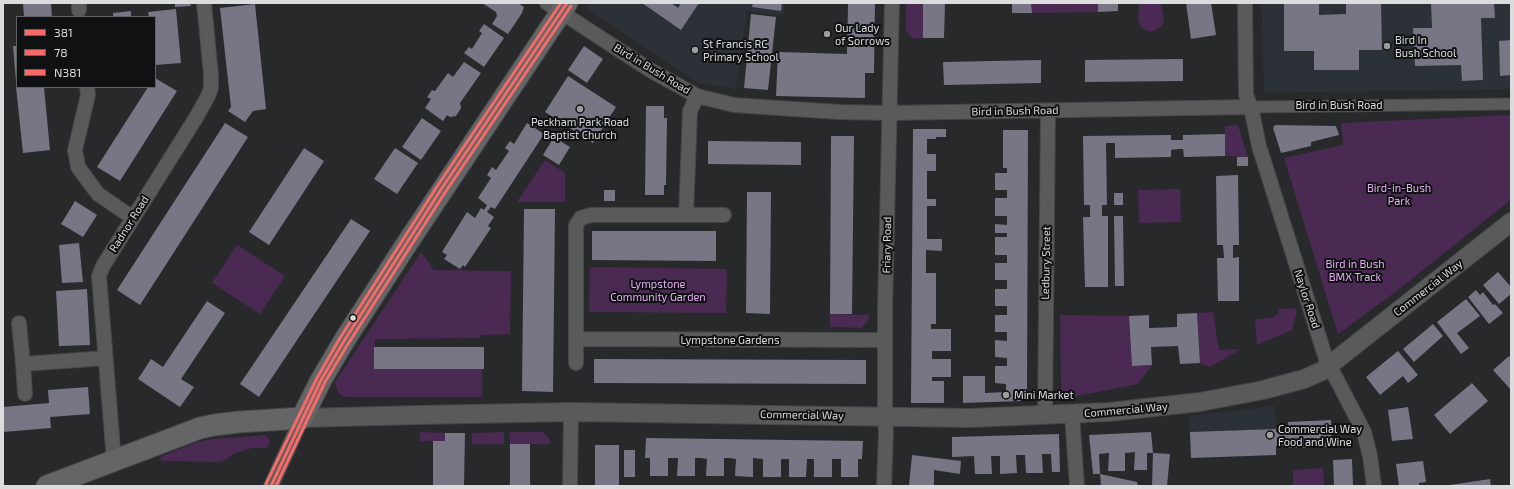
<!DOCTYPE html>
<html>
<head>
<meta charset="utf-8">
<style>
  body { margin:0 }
  #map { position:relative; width:1514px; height:489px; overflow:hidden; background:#28292a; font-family:"Exo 2",sans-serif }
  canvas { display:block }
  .frame { position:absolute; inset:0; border:4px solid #dbdcde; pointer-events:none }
  .legend { position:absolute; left:16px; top:16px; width:140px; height:72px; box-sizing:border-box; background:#101112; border:1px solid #616264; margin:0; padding:5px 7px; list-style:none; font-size:12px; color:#dbdcde }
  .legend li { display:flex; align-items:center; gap:8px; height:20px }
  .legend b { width:20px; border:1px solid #616264 }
</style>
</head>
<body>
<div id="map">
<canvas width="1514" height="489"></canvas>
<div class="frame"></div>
<ul class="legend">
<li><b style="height:5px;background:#f66b68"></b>381</li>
<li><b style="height:5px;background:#f66b68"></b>78</li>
<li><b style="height:5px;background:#f66b68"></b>N381</li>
</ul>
</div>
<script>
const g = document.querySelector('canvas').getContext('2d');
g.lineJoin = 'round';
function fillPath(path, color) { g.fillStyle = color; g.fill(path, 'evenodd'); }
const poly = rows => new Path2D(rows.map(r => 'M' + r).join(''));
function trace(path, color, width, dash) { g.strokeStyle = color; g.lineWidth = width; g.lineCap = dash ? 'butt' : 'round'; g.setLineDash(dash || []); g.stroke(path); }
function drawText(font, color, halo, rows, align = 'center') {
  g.font = font + ' "Exo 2",sans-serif'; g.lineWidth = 4; g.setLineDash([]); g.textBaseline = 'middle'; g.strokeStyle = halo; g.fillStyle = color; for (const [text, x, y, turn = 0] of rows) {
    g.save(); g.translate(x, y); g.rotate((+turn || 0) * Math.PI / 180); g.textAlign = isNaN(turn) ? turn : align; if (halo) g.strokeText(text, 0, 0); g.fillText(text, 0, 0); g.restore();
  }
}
fillPath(poly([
  [587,3,785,3,783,16,747,11,736,89,698,83,585,7],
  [1261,3,1511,3,1511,89,1264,93],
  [1275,406,1276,429,1190,432,1190,416]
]), '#2c3037');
fillPath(poly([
  [906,3,923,3,923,38,914,39,906,31],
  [1031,3,1098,3,1098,12,1032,13],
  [1139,3,1161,3,1164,19,1162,25,1159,28,1154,31,1149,31,1144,29,1140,25,1138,19],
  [1511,115,1511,200,1398,290,1338,334,1284,158,1343,145,1341,123],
  [1238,125,1248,157,1225,156,1225,126],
  [545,160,565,173,565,202,517,202],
  [1180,189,1181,222,1139,223,1138,190],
  [237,245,285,276,260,314,212,283],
  [421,252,434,270,511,271,510,334,481,335,480,338,375,339,375,369,482,369,482,397,346,397,338,393,335,382],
  [590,267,727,269,726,313,589,312],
  [1294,308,1297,311,1292,330,1257,345,1255,319,1271,318,1278,314,1279,309],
  [1213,312,1219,350,1241,349,1210,367,1200,363,1197,313],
  [830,314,869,315,869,319,862,328,830,327],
  [1060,315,1129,316,1132,366,1152,365,1138,384,1072,397,1061,390],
  [420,432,445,433,445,441,420,441],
  [504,432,504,444,472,444,472,433],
  [510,432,543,432,550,440,550,444,510,444],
  [266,435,270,440,267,448,252,448,233,454,223,461,217,462,162,461,160,457,194,443,212,439],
  [1323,468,1324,486,1293,486,1293,470]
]), '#4a2953');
fillPath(poly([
  [23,3,51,3,52,17,24,17],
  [175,3,190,3,191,6,175,7],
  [482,3,518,3,524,7,522,13,508,34,492,24,497,16,496,12],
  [642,3,671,3,678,8,681,3,699,3,681,30],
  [753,3,782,3,781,11,752,7],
  [848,3,875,3,874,73,865,73,865,98,776,96,778,52,847,54],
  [923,3,945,3,944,38,923,38],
  [1012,3,1031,3,1032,13,1012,13],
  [1098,3,1118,3,1118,11,1098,12],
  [1186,3,1211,3,1216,35,1191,39],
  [1284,3,1319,3,1319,15,1346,14,1346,3,1381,3,1382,50,1359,50,1359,70,1314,70,1314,51,1284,51],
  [1431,3,1494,3,1495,18,1481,18,1483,80,1462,81,1461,65,1415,66,1413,28,1432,28],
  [255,4,266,109,253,111,245,122,228,111,231,107,220,8],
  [176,9,181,63,155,65,155,17,149,17,148,12],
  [131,11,131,17,113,17,113,13],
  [751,14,776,17,768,90,744,88],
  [484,24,504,38,484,67,464,53,469,47,472,49,482,33,479,31],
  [1511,40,1511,75,1500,76,1499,41],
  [13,46,17,46,17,81,16,81],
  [584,46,603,59,587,83,568,70],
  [1183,59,1183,81,1085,82,1085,60],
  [1041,60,1041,83,944,85,943,62],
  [464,62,481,73,460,103,461,108,456,116,450,117,447,115,443,121,425,108,431,99,427,97,432,90,435,91,448,73,453,77],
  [568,76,616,107,593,143,545,112],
  [155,78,177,91,120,181,97,167,148,87,155,87],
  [16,87,44,87,50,150,23,153],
  [646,106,664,106,664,118,667,118,666,185,664,185,664,195,645,195],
  [422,118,441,131,421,160,402,147],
  [225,123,248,137,140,305,117,290],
  [527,123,544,134,495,209,491,207,487,212,494,217,488,226,491,228,465,267,463,265,460,269,444,259,447,255,442,252,467,212,475,218,481,208,484,210,487,205,478,198,491,178,487,175,492,167,496,170,509,151,505,148,510,141,514,144],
  [1275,125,1336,126,1339,135,1311,142,1311,146,1281,153,1273,128],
  [913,129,946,129,946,137,936,137,936,139,927,139,927,154,936,154,936,171,927,171,927,199,936,199,936,206,927,206,927,239,942,239,942,251,926,250,926,273,936,273,936,324,931,324,931,329,951,329,951,351,932,351,932,359,951,359,951,377,932,377,932,381,944,381,944,403,911,403],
  [1003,130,1028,130,1027,397,1022,401,963,403,963,376,985,376,985,393,1006,392,1006,384,995,383,995,366,1007,366,1007,358,995,357,995,340,1007,341,1007,332,995,332,995,315,1007,315,1007,306,995,306,995,289,1007,289,1007,280,995,280,995,263,1007,263,1007,255,995,255,995,237,1007,237,1007,233,995,233,995,224,1007,225,1007,216,995,216,995,198,1007,198,1007,190,995,190,995,173,1007,173,1007,168,1003,168],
  [1225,134,1225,156,1184,157,1183,149,1178,149,1171,150,1171,157,1115,158,1115,143,1106,143,1107,205,1102,205,1102,216,1108,216,1108,287,1085,287,1083,217,1090,217,1090,205,1084,205,1083,136,1171,135,1171,140,1183,140,1183,135],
  [831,136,854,136,852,314,830,314],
  [554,137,570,147,559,165,543,155],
  [708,141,801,142,801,165,708,164],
  [304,148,324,161,269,245,249,232],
  [395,148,418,163,397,194,374,179],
  [1237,157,1248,157,1248,166,1237,166],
  [1238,175,1239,245,1233,245,1233,258,1239,257,1239,301,1218,301,1217,258,1224,258,1223,245,1217,245,1216,176],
  [604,190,615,190,615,201,604,201],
  [747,192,771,192,770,314,746,313],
  [1114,193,1123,193,1123,205,1114,205],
  [75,201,97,215,83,237,61,224],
  [524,209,555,209,553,392,522,391],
  [1114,216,1123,216,1124,286,1115,286],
  [351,219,370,231,259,397,240,384],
  [592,231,716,231,716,261,592,260],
  [79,243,83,282,62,283,59,245],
  [1498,272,1511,287,1511,294,1499,304,1483,285],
  [87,289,90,345,59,346,56,291],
  [1476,290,1480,295,1483,292,1493,305,1495,304,1503,313,1489,324,1468,297],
  [1466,299,1480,316,1457,333,1469,348,1461,354,1437,322],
  [207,301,225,313,181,379,194,387,180,407,138,379,151,359,163,367],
  [1197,313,1200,363,1180,364,1178,346,1151,347,1152,365,1132,366,1129,316,1149,315,1149,328,1177,327,1177,314],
  [1433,324,1443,336,1414,362,1403,349],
  [374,347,484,347,484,369,374,369],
  [1398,351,1418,375,1408,383,1403,376,1380,395,1366,377],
  [1509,356,1511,359,1511,390,1493,370],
  [594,359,866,360,866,384,594,383],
  [1472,383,1488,401,1450,434,1434,415],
  [88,387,90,414,50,417,51,428,3,432,3,407,49,403,48,390],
  [1408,407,1413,439,1392,441,1388,410],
  [1331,420,1332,447,1288,448,1288,446,1276,446,1276,455,1191,458,1190,432,1276,429,1276,432,1288,431,1288,422],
  [1151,432,1153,453,1147,453,1147,470,1134,470,1135,452,1125,453,1125,471,1108,471,1109,453,1099,454,1100,474,1093,474,1089,435],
  [445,433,465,433,464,486,433,486,433,441,445,441],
  [1059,434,1060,472,1052,472,1051,454,1042,454,1043,473,1026,473,1025,455,1016,455,1017,473,1000,474,1000,456,991,456,992,474,975,474,974,456,952,457,952,437],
  [646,438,863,441,862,459,858,459,858,477,841,477,841,459,832,459,832,477,814,477,814,459,807,459,806,477,789,477,789,459,781,459,781,477,763,477,763,459,753,458,753,477,735,476,736,459,730,458,724,458,724,476,706,476,707,459,701,458,695,458,695,476,677,476,678,458,668,458,668,476,650,476,650,458,645,458],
  [510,444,530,444,530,486,510,486],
  [595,445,619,445,619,486,595,486],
  [624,450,635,450,635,477,624,477],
  [1153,453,1170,454,1167,486,1152,486],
  [912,455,961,461,960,474,934,470,934,486,909,486],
  [1352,459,1353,486,1334,486,1333,460],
  [1423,461,1426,482,1419,483,1419,486,1399,486,1396,464],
  [1100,474,1137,482,1138,486,1101,486],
  [1490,479,1491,486,1450,486,1450,485]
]), '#787585');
const pedestrian = poly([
  [1251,107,1511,104]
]);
const minor = poly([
  [79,3,79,10],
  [547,3,650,70,697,96,734,105,839,112,889,113,1251,107],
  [1245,3,1246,95,1251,107,1259,146,1326,359,1364,432,1370,456,1374,486],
  [87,87,88,95,75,150,78,167,98,194,133,218],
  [697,96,690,111,686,215,591,215,581,218,576,225,576,339,885,340],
  [686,215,724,215],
  [19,323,23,364,106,358],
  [576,363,576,339],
  [23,364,25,394],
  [1072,414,1077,486],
  [1045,416,1048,111],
  [114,461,99,276,103,266,197,116,208,96,211,88,211,75,204,3],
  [271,486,302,418],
  [570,486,571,412],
  [884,486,886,433,885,417,885,310,892,3]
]);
const tertiary = poly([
  [302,418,418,415,571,412,970,418,1109,412,1200,402,1263,390,1304,379,1322,371,1511,222]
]);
const secondary = poly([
  [47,486,200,428,214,425,239,422,302,418,321,380,344,341,406,245,567,3]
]);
trace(pedestrian, '#454647', 13);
trace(minor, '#454647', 16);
trace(tertiary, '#454647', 20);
trace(secondary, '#454647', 23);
trace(pedestrian, '#595a5a', 11);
trace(minor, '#595a5a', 14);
trace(tertiary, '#595a5a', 18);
trace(secondary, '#646566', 21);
trace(poly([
  [271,486,321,380,344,341,440,191,567,3]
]), '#f66b68', 3);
trace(poly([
  [276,486,325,382,348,344,444,194,571,6]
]), '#f66b68', 3);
trace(poly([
  [266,484,317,378,340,338,436,188,561,3]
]), '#f66b68', 3);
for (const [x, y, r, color] of [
  [827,34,4,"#9c9d9f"],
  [1387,46,4,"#9c9d9f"],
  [695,50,4,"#9c9d9f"],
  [580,109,4,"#9c9d9f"],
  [353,318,3.5,"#dbdcde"],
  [1006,395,4,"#9c9d9f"],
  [1270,435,4,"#9c9d9f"]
]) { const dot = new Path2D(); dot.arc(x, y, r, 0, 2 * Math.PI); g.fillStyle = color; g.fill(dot); trace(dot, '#101112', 1.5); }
drawText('11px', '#dbdcde', '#101112', [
  ["Our Lady",835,28],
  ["of Sorrows",835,41],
  ["Bird In",1395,40],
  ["Bush School",1395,53],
  ["St Francis RC",703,44],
  ["Primary School",703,57],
  ["Peckham Park Road",580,122,"center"],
  ["Baptist Church",580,135,"center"],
  ["Mini Market",1014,395],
  ["Commercial Way",1278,429],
  ["Food and Wine",1278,442]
], 'left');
drawText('11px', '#dbdcde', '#101112', [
  ["Bird in Bush Road",652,69,31],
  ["Bird in Bush Road",1339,105],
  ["Bird in Bush Road",1015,111,-1],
  ["Radnor Road",129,224,-58],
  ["Friary Road",887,245,-89],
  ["Ledbury Street",1046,263,-89],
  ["Commercial Way",1428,288,-38],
  ["Naylor Road",1307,299,72],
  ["Lympstone Gardens",730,340],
  ["Commercial Way",1126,410,-5],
  ["Commercial Way",802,415,1]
]);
drawText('11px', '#e7adf7', '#101112', [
  ["Bird-in-Bush",1399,188],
  ["Park",1399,201],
  ["Bird in Bush",1355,264],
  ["BMX Track",1355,277],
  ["Lympstone",658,284],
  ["Community Garden",658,297]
]);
</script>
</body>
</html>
